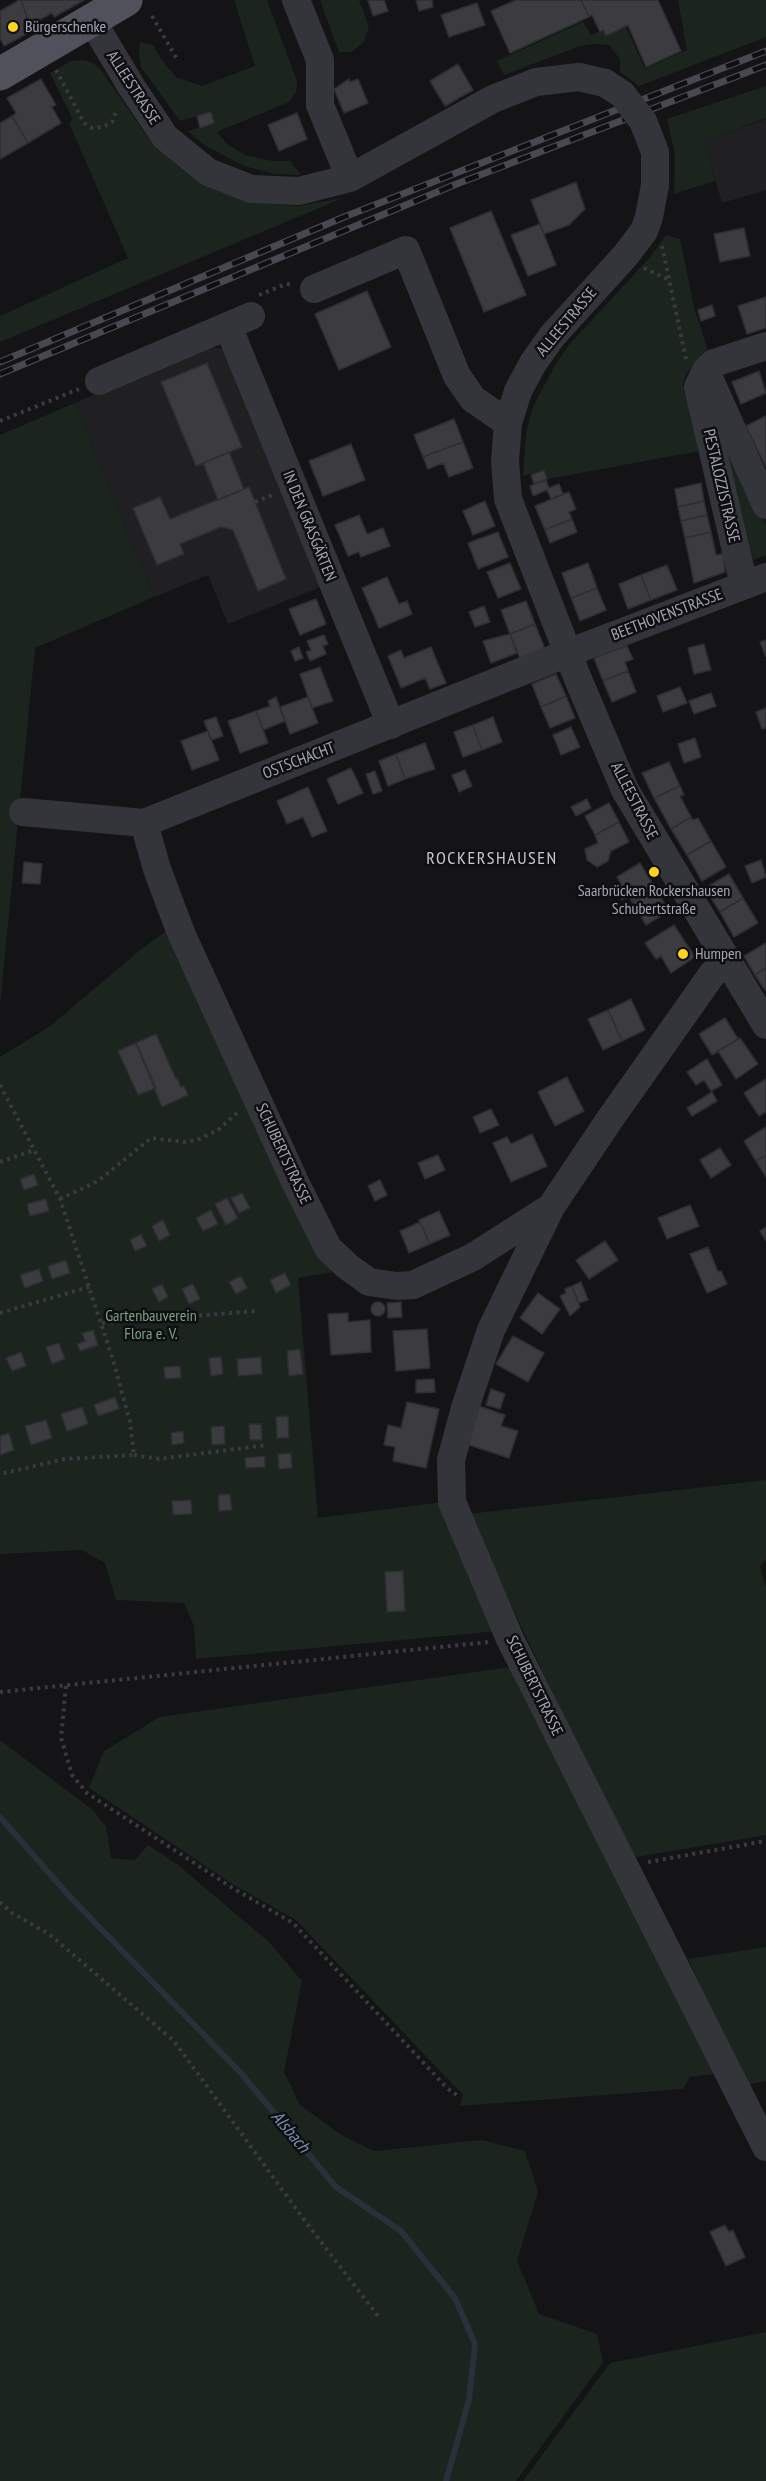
<!DOCTYPE html>
<html>
<head>
<meta charset="utf-8">
<style>
  body { margin:0 }
  canvas { display:block; background:#141315 }
</style>
</head>
<body>
<canvas width="766" height="2481"></canvas>
<script>
const g = document.querySelector('canvas').getContext('2d');
g.lineJoin = 'round';
function fillPath(path, color) { g.fillStyle = color; g.fill(path, 'evenodd'); }
const poly = rows => new Path2D(rows.map(r => 'M' + r).join(''));
function trace(path, color, width, dash) { g.strokeStyle = color; g.lineWidth = width; g.lineCap = dash ? 'butt' : 'round'; g.setLineDash(dash || []); g.stroke(path); }
function drawText(font, color, halo, rows, align = 'center') {
  g.font = font + ' "PT Sans Narrow",sans-serif'; g.lineWidth = 5; g.setLineDash([]); g.textBaseline = 'middle'; g.strokeStyle = halo; g.fillStyle = color; for (const [text, x, y, turn = 0] of rows) {
    g.save(); g.translate(x, y); g.rotate((+turn || 0) * Math.PI / 180); g.textAlign = isNaN(turn) ? turn : align; if (halo) g.strokeText(text, 0, 0); g.fillText(text, 0, 0); g.restore();
  }
}
fillPath(poly([
  [766,119,766,190,722,203,704,141],
  [207,346,222,349,226,355,323,586,228,624,208,575,154,597,75,403]
]), '#201f22');
fillPath(poly([
  [234,0,267,0,297,81,296,92,289,102,217,132,227,144,245,155,272,161,290,161,301,175,275,174,244,166,204,145,188,131,214,123,211,112,180,121,141,67,139,55,140,42,153,45,161,59,176,77,202,86,255,66],
  [320,0,359,0,369,27,363,43,351,52,339,52],
  [678,0,766,0,766,37,639,86,620,72,620,59,609,45,596,44,580,46,504,75,497,61,583,22,591,35,603,30,606,35,626,27,645,69,687,50],
  [83,60,93,63,101,70,153,145,198,182,246,202,298,206,343,198,0,342,0,316,128,258,69,123,73,120,50,73,71,61],
  [766,86,766,118,705,141,715,181,674,194,675,154,667,119],
  [666,235,680,239,695,311,709,353,693,364,685,376,683,385,700,451,547,479,544,470,523,476,526,433,532,409,555,365,568,346,651,256],
  [75,403,154,597,35,648,0,1006,0,435],
  [727,431,766,525,766,555,753,560,719,435],
  [167,931,334,1272,298,1278,318,1518,443,1502,498,1631,196,1659,194,1626,184,1603,116,1600,105,1563,82,1550,0,1554,0,1057,49,1027,145,946],
  [766,1480,766,1559,760,1566,766,1588,766,1835,631,1858,468,1514],
  [510,1667,714,2074,690,2077,683,2089,460,2106,463,2095,296,1920,234,1885,89,1788,104,1751,160,1717],
  [0,1740,93,1810,106,1827,111,1858,135,1860,148,1845,178,1865,269,1942,302,1981,284,2072,300,2105,343,2136,374,2151,482,2140,525,2151,538,2192,517,2261,539,2314,597,2334,603,2362,516,2481,0,2481],
  [766,1947,766,2081,746,2085,688,1959],
  [766,2332,766,2481,523,2481,610,2363]
]), '#1b241d');
trace(poly([
  [0,1817,71,1898,240,2072,336,2187,401,2231,455,2298,475,2344,469,2400,446,2481]
]), '#29303a', 6);
const building = poly([
  [19,0,21,0,32,31,4,46,0,38,0,11,19,0],
  [21,0,84,0,54,17,52,13,30,25,21,0],
  [368,0,384,0,388,11,373,16,368,0],
  [416,0,432,0,433,7,419,11,416,0],
  [516,0,581,0,589,17,510,53,491,11,516,0],
  [581,0,658,0,681,51,646,67,628,25,606,36,603,30,600,32,592,15,589,17,581,0],
  [477,3,485,25,449,37,441,15,477,3],
  [458,64,473,90,445,106,430,81,458,64],
  [41,79,56,105,52,107,61,123,28,143,12,116,16,113,7,98,41,79],
  [349,79,350,82,358,79,368,103,344,113,334,89,349,79],
  [211,112,214,123,200,128,197,116,211,112],
  [297,113,307,139,279,151,268,125,297,113],
  [12,116,28,143,0,159,0,123,12,116],
  [576,182,585,209,569,225,544,234,531,200,576,182],
  [491,211,526,295,484,312,450,228,491,211],
  [540,224,556,265,528,276,511,235,540,224],
  [744,228,750,256,720,262,714,234,744,228],
  [367,291,391,347,339,370,315,314,367,291],
  [766,297,766,328,747,334,738,306,766,297],
  [712,305,715,316,701,321,698,310,712,305],
  [207,363,242,447,196,466,161,382,207,363],
  [759,371,766,393,741,404,732,382,759,371],
  [766,416,766,467,746,426,766,416],
  [454,419,463,442,423,457,414,435,454,419],
  [463,442,473,468,449,477,443,463,428,469,423,457,463,442],
  [351,444,365,480,323,496,309,461,351,444],
  [229,452,244,489,218,500,203,463,229,452],
  [544,470,547,479,534,484,531,475,544,470],
  [546,480,549,488,559,484,563,494,551,499,547,490,533,496,530,486,546,480],
  [701,483,704,501,678,507,675,489,701,483],
  [249,487,286,579,258,591,233,530,221,527,180,544,184,554,157,565,133,508,160,497,170,519,249,487],
  [569,492,576,509,569,512,572,519,545,530,535,506,569,492],
  [485,501,495,526,473,535,463,511,485,501],
  [704,501,707,515,681,521,678,507,704,501],
  [359,515,367,534,383,528,390,546,361,557,359,552,348,556,335,525,359,515],
  [707,515,711,532,685,538,681,521,707,515],
  [572,519,577,532,550,543,545,530,572,519],
  [498,532,508,557,478,569,468,543,498,532],
  [711,532,716,555,723,554,725,572,694,583,685,538,711,532],
  [510,563,521,589,498,598,487,572,510,563],
  [588,563,597,588,571,598,562,573,588,563],
  [667,565,677,590,651,600,641,575,667,565],
  [641,575,651,600,628,609,619,584,641,575],
  [387,577,399,604,407,601,412,614,379,628,362,588,387,577],
  [597,588,606,610,580,621,571,598,597,588],
  [316,599,326,624,300,635,289,609,316,599],
  [526,601,535,624,510,634,501,610,526,601],
  [484,606,490,622,475,627,469,612,484,606],
  [535,624,545,649,520,659,510,634,535,624],
  [510,634,517,653,491,663,483,641,510,634],
  [324,635,328,644,323,646,326,654,310,661,306,652,311,650,307,641,324,635],
  [766,640,766,657,760,642,766,640],
  [704,644,711,670,694,674,688,648,704,644],
  [627,646,633,659,625,662,628,671,603,681,594,658,627,646],
  [299,647,303,658,295,661,291,651,299,647],
  [431,647,446,683,430,689,425,678,401,688,388,656,401,650,404,658,431,647],
  [320,667,333,701,312,708,300,674,320,667],
  [628,671,636,692,612,702,603,681,628,671],
  [556,674,566,696,541,707,532,684,556,674],
  [680,687,687,703,663,712,657,696,680,687],
  [711,693,716,706,694,714,689,701,711,693],
  [566,696,575,718,550,728,541,707,566,696],
  [276,697,285,721,263,730,256,711,270,706,268,701,276,697],
  [308,697,318,723,290,734,280,707,308,697],
  [766,708,766,728,762,729,756,712,766,708],
  [256,711,268,743,240,753,228,721,256,711],
  [216,717,223,736,211,740,204,721,216,717],
  [493,717,502,742,482,750,473,725,493,717],
  [473,725,482,750,463,757,454,732,473,725],
  [571,727,580,747,561,755,553,735,571,727],
  [208,731,219,760,192,770,181,741,208,731],
  [695,738,701,757,684,763,678,744,695,738],
  [425,743,435,769,405,779,396,754,425,743],
  [396,754,405,779,388,786,379,761,396,754],
  [669,762,680,786,654,798,642,773,669,762],
  [351,768,363,793,338,804,327,779,351,768],
  [465,770,472,786,459,792,452,775,465,770],
  [375,771,382,791,373,794,366,774,375,771],
  [680,786,684,795,680,796,691,817,671,829,654,798,680,786],
  [308,787,327,831,312,837,303,817,287,824,277,801,308,787],
  [587,799,591,808,576,816,571,807,587,799],
  [609,803,619,822,595,835,585,816,609,803],
  [691,817,693,820,698,818,711,841,687,855,671,829,691,817],
  [619,822,629,842,611,851,608,861,597,867,587,860,585,849,598,843,595,835,619,822],
  [711,841,726,867,702,881,687,855,711,841],
  [761,860,766,877,752,883,745,866,761,860],
  [24,862,42,864,40,884,22,883,24,862],
  [640,863,655,888,632,902,629,896,622,900,615,887,621,884,617,877,640,863],
  [729,874,743,898,720,912,705,888,729,874],
  [655,888,669,911,646,925,632,902,655,888],
  [743,898,758,923,734,937,720,912,743,898],
  [674,925,695,957,671,973,661,956,656,959,645,943,674,925],
  [766,943,766,968,755,975,744,956,766,943],
  [766,968,766,990,765,990,755,975,766,968],
  [631,999,645,1030,622,1041,608,1010,631,999],
  [608,1010,622,1041,603,1050,588,1019,608,1010],
  [725,1018,738,1039,712,1055,699,1034,725,1018],
  [156,1034,176,1079,177,1078,181,1087,184,1086,188,1095,162,1107,136,1043,156,1034],
  [740,1038,758,1064,736,1079,718,1051,740,1038],
  [136,1043,156,1088,138,1095,118,1051,136,1043],
  [707,1059,722,1085,711,1091,704,1080,696,1085,687,1072,707,1059],
  [567,1077,584,1111,555,1126,538,1092,567,1077],
  [766,1079,766,1112,759,1116,744,1093,766,1079],
  [712,1092,717,1101,692,1116,687,1108,712,1092],
  [491,1109,499,1125,480,1133,473,1117,491,1109],
  [766,1127,766,1155,756,1161,744,1141,766,1127],
  [532,1134,547,1166,511,1182,493,1143,507,1137,511,1144,532,1134],
  [720,1148,731,1165,711,1178,700,1160,720,1148],
  [438,1155,445,1170,425,1179,418,1163,438,1155],
  [766,1155,766,1177,756,1161,766,1155],
  [34,1174,38,1185,24,1190,20,1179,34,1174],
  [380,1180,387,1195,375,1201,368,1186,380,1180],
  [242,1193,250,1208,239,1213,231,1198,242,1193],
  [227,1198,238,1218,226,1225,215,1204,227,1198],
  [46,1199,49,1211,30,1216,27,1204,46,1199],
  [690,1205,699,1226,667,1239,658,1218,690,1205],
  [211,1210,218,1224,203,1231,196,1218,211,1210],
  [439,1211,450,1235,430,1244,419,1220,439,1211],
  [163,1220,170,1235,159,1241,152,1226,163,1220],
  [420,1222,430,1244,409,1253,400,1231,420,1222],
  [766,1227,766,1241,760,1231,766,1227],
  [141,1234,147,1246,135,1251,130,1240,141,1234],
  [605,1241,618,1260,589,1279,576,1260,605,1241],
  [708,1247,718,1272,721,1271,727,1284,707,1293,690,1254,708,1247],
  [66,1260,70,1273,52,1279,48,1266,66,1260],
  [39,1269,43,1281,25,1288,20,1275,39,1269],
  [285,1273,291,1285,276,1293,270,1280,285,1273],
  [241,1276,247,1288,236,1294,229,1282,241,1276],
  [581,1282,588,1300,579,1303,572,1286,581,1282],
  [162,1284,168,1297,159,1302,152,1289,162,1284],
  [193,1284,200,1299,189,1304,182,1289,193,1284],
  [572,1286,580,1307,570,1316,560,1296,566,1293,565,1289,572,1286],
  [538,1293,560,1309,542,1334,520,1318,538,1293],
  '371 1309a7 7 0 1 1 14 0a7 7 0 1 1-14 0Z',
  [401,1302,402,1317,388,1318,387,1303,401,1302],
  [348,1313,348,1322,370,1320,371,1352,331,1355,328,1314,348,1313],
  [427,1329,430,1368,396,1371,393,1331,427,1329],
  [93,1330,98,1345,80,1351,77,1344,85,1341,82,1333,93,1330],
  [513,1336,544,1353,528,1382,496,1364,513,1336],
  [59,1343,65,1359,52,1364,46,1347,59,1343],
  [300,1349,303,1374,289,1376,287,1351,300,1349],
  [21,1352,26,1366,12,1371,6,1358,21,1352],
  [221,1357,223,1374,211,1376,209,1358,221,1357],
  [261,1357,262,1374,238,1376,237,1359,261,1357],
  [180,1366,181,1378,165,1379,164,1367,180,1366],
  [434,1379,435,1392,416,1393,416,1380,434,1379],
  [491,1389,505,1394,500,1409,486,1405,491,1389],
  [115,1397,119,1409,98,1416,94,1405,115,1397],
  [407,1402,439,1409,426,1468,393,1461,395,1447,384,1445,388,1425,401,1428,407,1402],
  [479,1406,505,1415,501,1426,518,1431,509,1458,466,1444,479,1406],
  [82,1407,88,1424,67,1431,61,1414,82,1407],
  [288,1416,289,1438,277,1438,276,1417,288,1416],
  [46,1420,52,1438,31,1445,25,1426,46,1420],
  [249,1424,261,1424,262,1440,250,1440,249,1424],
  [224,1426,225,1444,212,1445,211,1427,224,1426],
  [183,1431,184,1443,172,1445,171,1433,183,1431],
  [9,1433,14,1450,0,1455,0,1436,9,1433],
  [291,1453,292,1468,279,1469,278,1454,291,1453],
  [265,1456,265,1467,246,1468,245,1458,265,1456],
  [230,1494,232,1510,219,1511,218,1495,230,1494],
  [191,1500,192,1514,173,1515,172,1501,191,1500],
  [403,1571,405,1611,387,1612,385,1572,403,1571],
  [725,2225,729,2232,733,2230,745,2257,726,2266,710,2232,725,2225]
]);
fillPath(building, '#3b3b40');
trace(building, '#2e2d32', 1.5);
trace(poly([
  [152,16,178,61],
  [56,70,84,123,92,128,103,127,112,122,117,109],
  [662,246,686,359],
  [644,268,667,279],
  [259,295,286,284,294,285],
  [0,421,79,389],
  [255,502,272,495],
  [0,1085,60,1199,113,1360,130,1422,134,1455,65,1459,0,1474],
  [0,1162,34,1150],
  [60,1199,98,1181,151,1138,184,1142,197,1140,218,1130,239,1111],
  [0,1313,89,1287],
  [102,1323,257,1311],
  [134,1455,159,1459,267,1445],
  [66,1686,61,1738,72,1775,87,1793,231,1887,293,1923,447,2088,458,2096],
  [0,1692,489,1642],
  [648,1862,766,1841],
  [0,1902,12,1913,49,1934,174,2041,305,2221,378,2316]
]), '#3a3b42', 4, [3, 4.5]);
trace(poly([
  [296,0,320,60,320,105,350,178],
  [91,19,131,86,165,137,208,172,251,189,299,191,350,178,493,99,536,82,579,77,605,83],
  [655,185,649,217,644,231,625,256,553,335,533,363,518,391,508,423,505,461,508,499,578,679,625,790,766,1025],
  [314,289,406,250,457,376,473,399,508,423],
  [228,326,391,725],
  [709,378,766,505],
  [99,381,251,316],
  [744,585,698,387,706,370,714,363,766,346],
  [23,812,144,823,568,653,766,577],
  [144,823,157,869,181,933,296,1184,328,1248,347,1266,369,1282,397,1286,413,1285,473,1257,551,1207],
  [729,963,713,973,610,1119,551,1207,491,1330,465,1408,451,1460,452,1502,510,1639,766,2147]
]), '#34343b', 28);
trace(poly([
  [0,74,126,0]
]), '#50515a', 33);
const rail = poly([
  [0,362,344,217,766,51],
  [0,374,454,185,766,65]
]);
trace(rail, '#474850', 7);
trace(rail, '#0f0e10', 4.5, [14]);
trace(poly([
  [605,83,622,94,643,121,655,152,655,185]
]), '#34343b', 28);
for (const [x, y, r, color] of [
  [13,27,6,"#ffd322"],
  [654,872,6,"#ffd322"],
  [683,954,6,"#ffd322"]
]) { const dot = new Path2D(); dot.arc(x, y, r, 0, 2 * Math.PI); g.fillStyle = color; g.fill(dot); trace(dot, '#0f0e10', 2); }
drawText('16px', '#a4a7b7', '#0f0e10', [
  ["Bürgerschenke",25,27],
  ["Saarbrücken Rockershausen",654,891,"center"],
  ["Schubertstraße",654,909,"center"],
  ["Humpen",695,954]
], 'left');
drawText('16px', '#a4a7b7', '#0f0e10', [
  ["ALLEESTRASSE",133,88,57],
  ["ALLEESTRASSE",567,322,-50],
  ["PESTALOZZISTRASSE",721,486,77],
  ["IN DEN GRASGÄRTEN",309,526,68],
  ["BEETHOVENSTRASSE",667,615,-21],
  ["OSTSCHACHT",299,761,-21],
  ["ALLEESTRASSE",634,801,63],
  ["SCHUBERTSTRASSE",283,1154,65],
  ["SCHUBERTSTRASSE",534,1686,64]
]);
drawText('16px', '#79a482', '#0f0e10', [
  ["Gartenbauverein",151,1316],
  ["Flora e. V.",151,1334]
]);
g.letterSpacing = '1.5px';
drawText('18px', '#c5c7d3', '#0f0e10', [
  ["ROCKERSHAUSEN",492,859]
]);
g.letterSpacing = '0px';
drawText('italic 18px', '#7890b5', '#0f0e10', [
  ["Alsbach",290,2132,50]
]);
</script>
</body>
</html>
